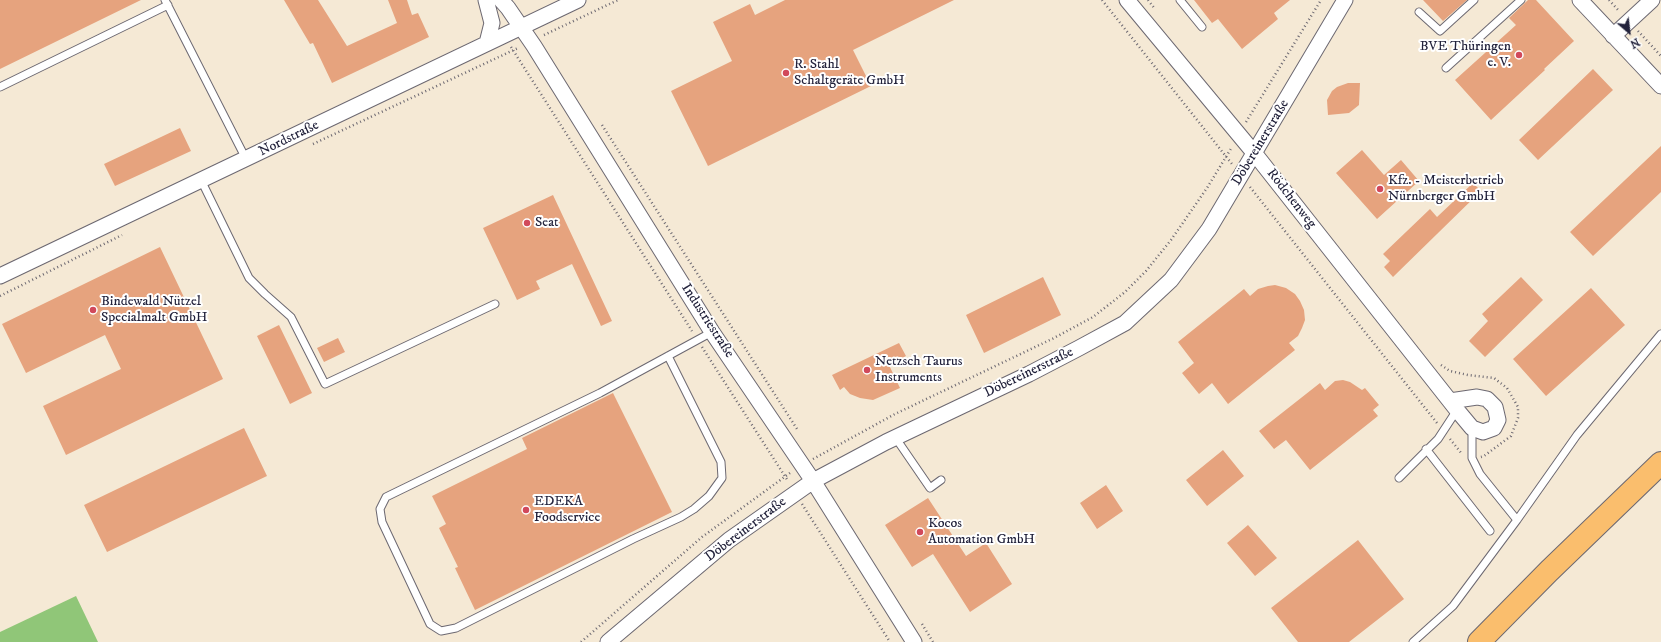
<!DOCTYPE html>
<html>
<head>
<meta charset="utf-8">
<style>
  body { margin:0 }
  #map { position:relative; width:1661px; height:642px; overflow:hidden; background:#f5e9d5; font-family:"IM FELL DW Pica",serif }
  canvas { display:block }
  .north { position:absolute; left:1609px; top:12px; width:40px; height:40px; -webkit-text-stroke:3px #fff; paint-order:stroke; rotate:152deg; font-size:11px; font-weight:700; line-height:16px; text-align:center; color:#22223b }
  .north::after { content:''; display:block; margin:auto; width:14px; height:18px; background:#22223b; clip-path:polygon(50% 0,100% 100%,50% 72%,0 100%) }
</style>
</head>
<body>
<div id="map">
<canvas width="1661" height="642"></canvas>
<div class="north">N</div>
</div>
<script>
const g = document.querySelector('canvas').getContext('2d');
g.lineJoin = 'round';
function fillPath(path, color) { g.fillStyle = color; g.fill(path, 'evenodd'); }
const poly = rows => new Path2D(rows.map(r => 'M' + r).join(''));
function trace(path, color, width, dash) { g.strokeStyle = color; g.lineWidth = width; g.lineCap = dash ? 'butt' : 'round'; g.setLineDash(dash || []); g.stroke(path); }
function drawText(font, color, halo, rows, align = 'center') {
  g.font = font + ' "IM FELL DW Pica",serif'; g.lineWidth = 4; g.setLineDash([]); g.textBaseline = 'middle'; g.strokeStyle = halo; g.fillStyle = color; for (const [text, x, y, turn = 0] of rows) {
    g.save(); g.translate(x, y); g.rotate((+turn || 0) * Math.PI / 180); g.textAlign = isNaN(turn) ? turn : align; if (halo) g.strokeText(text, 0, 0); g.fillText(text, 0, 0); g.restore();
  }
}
fillPath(poly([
  [76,596,98,642,0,642,0,632]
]), '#90c678');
fillPath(poly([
  [0,0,141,0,0,69],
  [284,0,318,0,347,46,397,23,388,0,407,0,412,15,418,13,429,37,332,83,313,43,310,44],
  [785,0,954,0,853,50,871,86,708,166,671,91,732,61,713,22,750,4,755,15],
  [1194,0,1290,0,1274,13,1278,19,1242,49,1218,19,1212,23],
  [1423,0,1467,0,1443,21],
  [1528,0,1536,0,1574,41,1544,69,1545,70,1491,120,1455,80,1516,25,1509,18],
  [1593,69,1613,90,1538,160,1519,140],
  [1348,83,1360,83,1359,105,1349,113,1328,115,1327,100,1332,91,1337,87],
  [180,128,191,151,115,186,104,164],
  [1661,146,1661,192,1593,256,1570,232],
  [1362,150,1384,175,1401,160,1419,181,1377,219,1336,173],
  [1473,183,1481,191,1393,277,1384,267,1390,261,1383,254,1430,209,1437,217],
  [553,195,612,321,601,326,572,264,536,281,540,289,517,300,483,228],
  [160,247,223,379,66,455,43,406,121,369,105,335,26,373,2,324],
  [1043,277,1061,315,984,353,966,315],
  [1521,277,1543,300,1485,357,1469,341,1488,321,1482,314],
  [1275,285,1286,288,1295,294,1300,301,1304,310,1305,320,1302,328,1298,336,1289,343,1295,350,1228,404,1212,383,1199,394,1182,373,1194,363,1178,342,1244,289,1250,296,1258,289,1268,286],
  [1591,288,1625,325,1546,396,1513,359],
  [279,325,312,393,290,404,257,336],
  [338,338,345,352,324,362,317,348],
  [899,343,906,356,889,365,900,388,873,400,860,398,850,394,844,387,840,390,832,375],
  [1343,380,1350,382,1362,390,1365,388,1379,405,1373,410,1378,416,1310,470,1286,440,1274,449,1259,431,1320,383,1325,390,1335,381],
  [613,393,672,512,475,610,455,568,458,567,439,528,446,524,432,496,527,449,522,438],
  [244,428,267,476,107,552,84,505],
  [1223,450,1244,476,1207,506,1186,480],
  [1106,485,1123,511,1097,529,1080,503],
  [928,498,966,556,986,543,1012,584,970,612,933,554,912,567,885,525],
  [1248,525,1277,558,1255,576,1227,543],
  [1358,540,1404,599,1349,642,1298,642,1271,608]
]), '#e6a37e');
const service = poly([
  [165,0,246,159],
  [1180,0,1202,27],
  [1419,12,1440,31,1474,0],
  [1446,68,1521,0],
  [0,87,168,5],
  [201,180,249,278,265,294,291,317,325,384,495,304],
  [668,356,721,462,722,478,709,496,694,509,681,517,633,539,456,628,441,631,430,624,382,522,380,509,386,497,600,393,712,332],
  [1472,428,1472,458,1480,474,1517,520],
  [895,437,930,488,941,480],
  [1426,449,1490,531],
  [1399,478,1438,439,1457,410],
  [1413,642,1453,606,1517,520,1577,435,1661,334]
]);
const minor = poly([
  [486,0,492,23,487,43],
  [501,0,508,8,534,46,712,332,813,481,914,642],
  [1127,0,1255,154,1457,410,1472,428,1483,432,1494,428,1498,420,1495,407,1487,399,1477,397,1450,401],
  [1580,0,1661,86],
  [1613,36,1652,0],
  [0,276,578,0],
  [608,642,729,540,813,481,886,442,1029,374,1079,348,1125,323,1171,280,1209,229,1345,0]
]);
const primary = poly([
  [1479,642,1549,571,1661,463]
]);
trace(service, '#6c6871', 9);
trace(minor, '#6c6871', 17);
trace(primary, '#6c6871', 24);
trace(poly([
  [1102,0,1232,164],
  [1148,0,1155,9],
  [1609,0,1619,11],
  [1638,31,1661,56],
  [544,35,618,0],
  [511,47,692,331],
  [1246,122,1321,0],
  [602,125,797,429],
  [313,144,518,48],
  [1250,187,1437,423],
  [0,296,122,235],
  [702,347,788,481],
  [1441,365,1450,371,1468,375,1494,378,1507,388,1518,407,1518,418,1511,436,1484,456,1481,457],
  [1450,439,1462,454],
  [813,459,895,414,1054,338,1093,317,1125,292,1146,271,1171,240,1207,188,1232,147],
  [802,504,890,642],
  [922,624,933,642],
  [581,642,702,537,790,473]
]), '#6c6871', 2.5, [1, 3]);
trace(service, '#fff', 7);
trace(minor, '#fff', 15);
trace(primary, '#fabe6d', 22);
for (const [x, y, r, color] of [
  [1519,55,4,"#d1495b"],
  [786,73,4,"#d1495b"],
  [1380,189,4,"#d1495b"],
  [527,223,4,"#d1495b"],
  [93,310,4,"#d1495b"],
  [867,370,4,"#d1495b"],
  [526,510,4,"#d1495b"],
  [920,532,4,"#d1495b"]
]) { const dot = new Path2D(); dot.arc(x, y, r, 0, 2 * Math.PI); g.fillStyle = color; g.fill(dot); trace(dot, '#fff', 1.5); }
drawText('14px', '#22223b', '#fff', [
  ["BVE Thüringen",1511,47,"right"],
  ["e. V.",1511,63,"right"],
  ["R. Stahl",794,65],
  ["Schaltgeräte GmbH",794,81],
  ["Kfz. - Meisterbetrieb",1388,181],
  ["Nürnberger GmbH",1388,197],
  ["Seat",535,223],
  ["Bindewald Nützel",101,302],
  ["Specialmalt GmbH",101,318],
  ["Netzsch Taurus",875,362],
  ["Instruments",875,378],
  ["EDEKA",534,502],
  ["Foodservice",534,518],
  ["Kocos",928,524],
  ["Automation GmbH",928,540]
], 'left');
drawText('14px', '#22223b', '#fff', [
  ["Nordstraße",289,139,-26],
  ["Döbereinerstraße",1261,143,-59],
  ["Rödchenweg",1291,199,52],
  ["Industriestraße",707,321,57],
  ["Döbereinerstraße",1029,373,-26],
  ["Döbereinerstraße",746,530,-37]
]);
</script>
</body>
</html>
